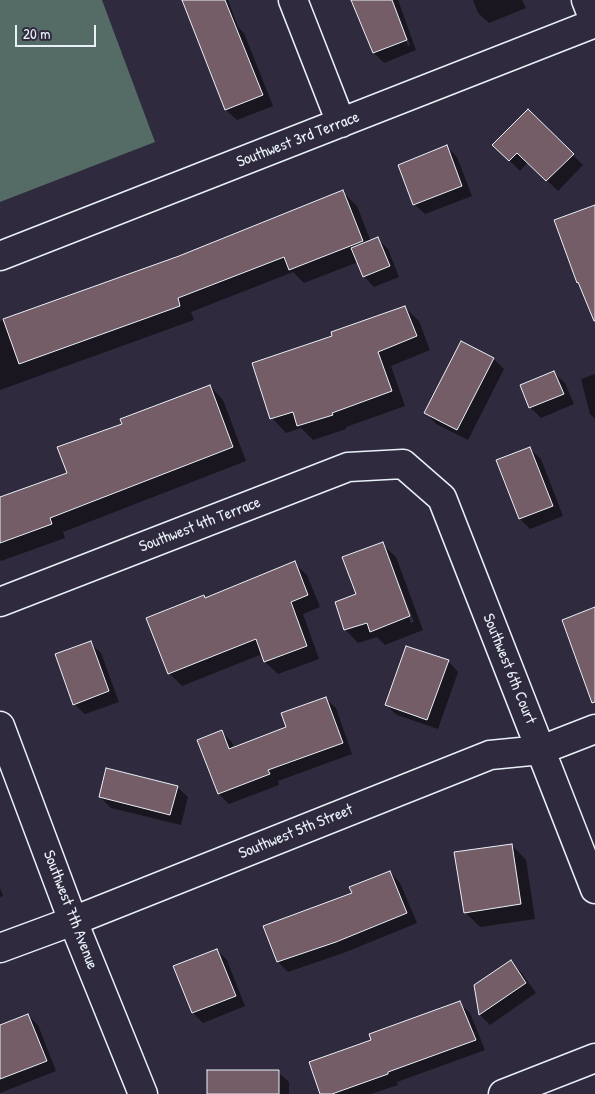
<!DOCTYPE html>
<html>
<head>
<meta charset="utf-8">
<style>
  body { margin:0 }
  #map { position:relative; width:595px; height:1094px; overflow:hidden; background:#2f2a3d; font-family:"Patrick Hand",sans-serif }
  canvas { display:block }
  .scale { position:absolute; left:15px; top:25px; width:81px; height:22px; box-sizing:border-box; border:2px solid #e8f1f8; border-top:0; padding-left:6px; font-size:15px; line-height:18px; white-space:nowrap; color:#e8f1f8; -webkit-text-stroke:4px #2f2a3d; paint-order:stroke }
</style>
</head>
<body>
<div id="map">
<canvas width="595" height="1094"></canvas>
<div class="scale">20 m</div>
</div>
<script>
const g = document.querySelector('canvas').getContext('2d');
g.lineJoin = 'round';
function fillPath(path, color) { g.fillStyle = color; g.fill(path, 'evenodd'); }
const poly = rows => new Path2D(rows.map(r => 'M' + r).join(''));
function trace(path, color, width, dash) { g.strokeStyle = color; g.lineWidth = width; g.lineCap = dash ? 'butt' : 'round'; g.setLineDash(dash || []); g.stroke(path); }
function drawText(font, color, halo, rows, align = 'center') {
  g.font = font + ' "Patrick Hand",sans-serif'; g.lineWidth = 4.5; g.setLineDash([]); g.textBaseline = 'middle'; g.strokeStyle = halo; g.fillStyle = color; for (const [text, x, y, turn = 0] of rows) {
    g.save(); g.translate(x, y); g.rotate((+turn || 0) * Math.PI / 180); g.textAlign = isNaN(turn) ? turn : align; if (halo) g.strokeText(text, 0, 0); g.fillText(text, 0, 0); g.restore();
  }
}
fillPath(poly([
  [0,0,102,0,155,142,0,202]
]), '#546b66');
fillPath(poly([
  [183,0,228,0,238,27,244,33,273,106,237,120,226,110],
  [352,0,391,0,408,46,410,45,393,0,398,0,416,50,384,63,374,53],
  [473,0,522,0,526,8,489,23,478,13],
  [528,111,583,165,558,191,528,162,520,171,494,145],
  [447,147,457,157,472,196,425,214,414,204],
  [343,192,357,206,371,242,378,239,388,249,399,277,374,287,364,276,358,262,304,283,293,272,191,312,194,320,0,390,0,321,179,257],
  [404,307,419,321,430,350,391,366,405,406,346,427,346,429,313,440,301,428,286,433,272,418,334,337],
  [462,343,494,359,504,369,468,440,436,424,426,413],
  [554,373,565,383,574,404,541,418,530,407,522,386],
  [595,374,595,419,590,414,581,379],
  [210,386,223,400,246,461,63,532,65,538,1,561,0,560,0,498,69,474,123,424],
  [530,449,541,459,563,516,530,529,520,519],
  [382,544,396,557,423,630,385,645,377,637,358,643,345,629,358,595],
  [387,559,390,559,414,622,411,623],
  [294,563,307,575,320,607,303,614,319,659,278,674,265,662,262,654,182,686,169,673,205,599],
  [90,643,101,653,119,702,85,714,74,704],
  [448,661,458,672,438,729,397,715,386,705],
  [325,698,336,708,352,754,278,781,279,785,229,804,219,794,198,741,222,732,232,742,234,749,288,727],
  [177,787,188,797,181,825,111,808,100,797],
  [512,845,526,860,535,919,480,927,465,912],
  [390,872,400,883,417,923,346,952,288,972,278,962,353,894],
  [0,888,3,896,0,897],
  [217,950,227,960,245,1006,203,1023,193,1013],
  [510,962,521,972,536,993,490,1025,480,1015,476,986],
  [459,1003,470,1013,485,1050,397,1082,398,1085,371,1094,322,1094,373,1041],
  [28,1015,38,1025,56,1071,0,1093,0,1026],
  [278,1072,289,1082,289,1094,208,1094]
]), '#0007');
const building = poly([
  [182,0,225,0,263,95,225,110,182,0],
  [351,0,392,0,407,40,373,53,351,0],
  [528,109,574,154,546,181,517,153,509,161,492,145,528,109],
  [447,145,462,186,413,205,398,165,447,145],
  [343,190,363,241,289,270,284,257,178,298,180,306,19,364,3,319,179,256,343,190],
  [595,205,595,321,594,321,578,282,577,283,554,220,595,205],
  [378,237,390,266,363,277,351,248,378,237],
  [405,306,417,336,378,352,392,391,332,413,333,415,297,426,293,412,270,419,252,363,332,336,331,332,405,306],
  [461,341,494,358,457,430,424,413,461,341],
  [554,371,564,394,529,408,520,385,554,371],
  [210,385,233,447,50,518,52,524,0,543,0,497,67,473,57,447,122,424,120,419,210,385],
  [530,447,553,506,519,519,496,460,530,447],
  [383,542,410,616,370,632,367,623,344,630,335,602,356,594,342,557,383,542],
  [295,561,308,595,291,602,307,646,264,662,256,639,168,674,146,618,204,595,205,598,295,561],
  [595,607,595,702,592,703,562,620,595,607],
  [91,641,109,691,73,705,55,654,91,641],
  [406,646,449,660,427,720,385,705,406,646],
  [326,697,343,743,268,770,270,774,218,794,197,740,222,730,229,749,286,727,281,713,326,697],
  [106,768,178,786,170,815,99,797,106,768],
  [512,844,521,904,464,913,454,852,512,844],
  [390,871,407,913,336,942,277,962,263,926,352,893,349,887,390,871],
  [217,949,236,996,192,1013,173,966,217,949],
  [511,960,526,983,479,1015,474,985,511,960],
  [460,1001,476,1040,388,1072,388,1074,332,1094,320,1094,309,1062,371,1040,369,1034,460,1001],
  [28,1014,47,1061,0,1079,0,1025,28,1014],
  [207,1070,279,1070,279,1094,207,1094,207,1070]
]);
fillPath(building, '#755d67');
trace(building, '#e8f1f8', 1);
const minor = poly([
  [293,0,341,123],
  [586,0,595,23],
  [0,256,595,23],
  [0,602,348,467,403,464,442,498,595,889],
  [0,726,73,921,143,1094],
  [0,948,73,921,490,755,541,750,595,729],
  [503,1094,595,1058]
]);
trace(minor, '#e8f1f8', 31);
trace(minor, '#2f2a3d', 28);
drawText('16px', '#e8f1f8', '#2f2a3d', [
  ["Southwest 3rd Terrace",298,140,-21],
  ["Southwest 4th Terrace",200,525,-21],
  ["Southwest 6th Court",509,669,68],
  ["Southwest 5th Street",296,832,-22],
  ["Southwest 7th Avenue",70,910,69]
]);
</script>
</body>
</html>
